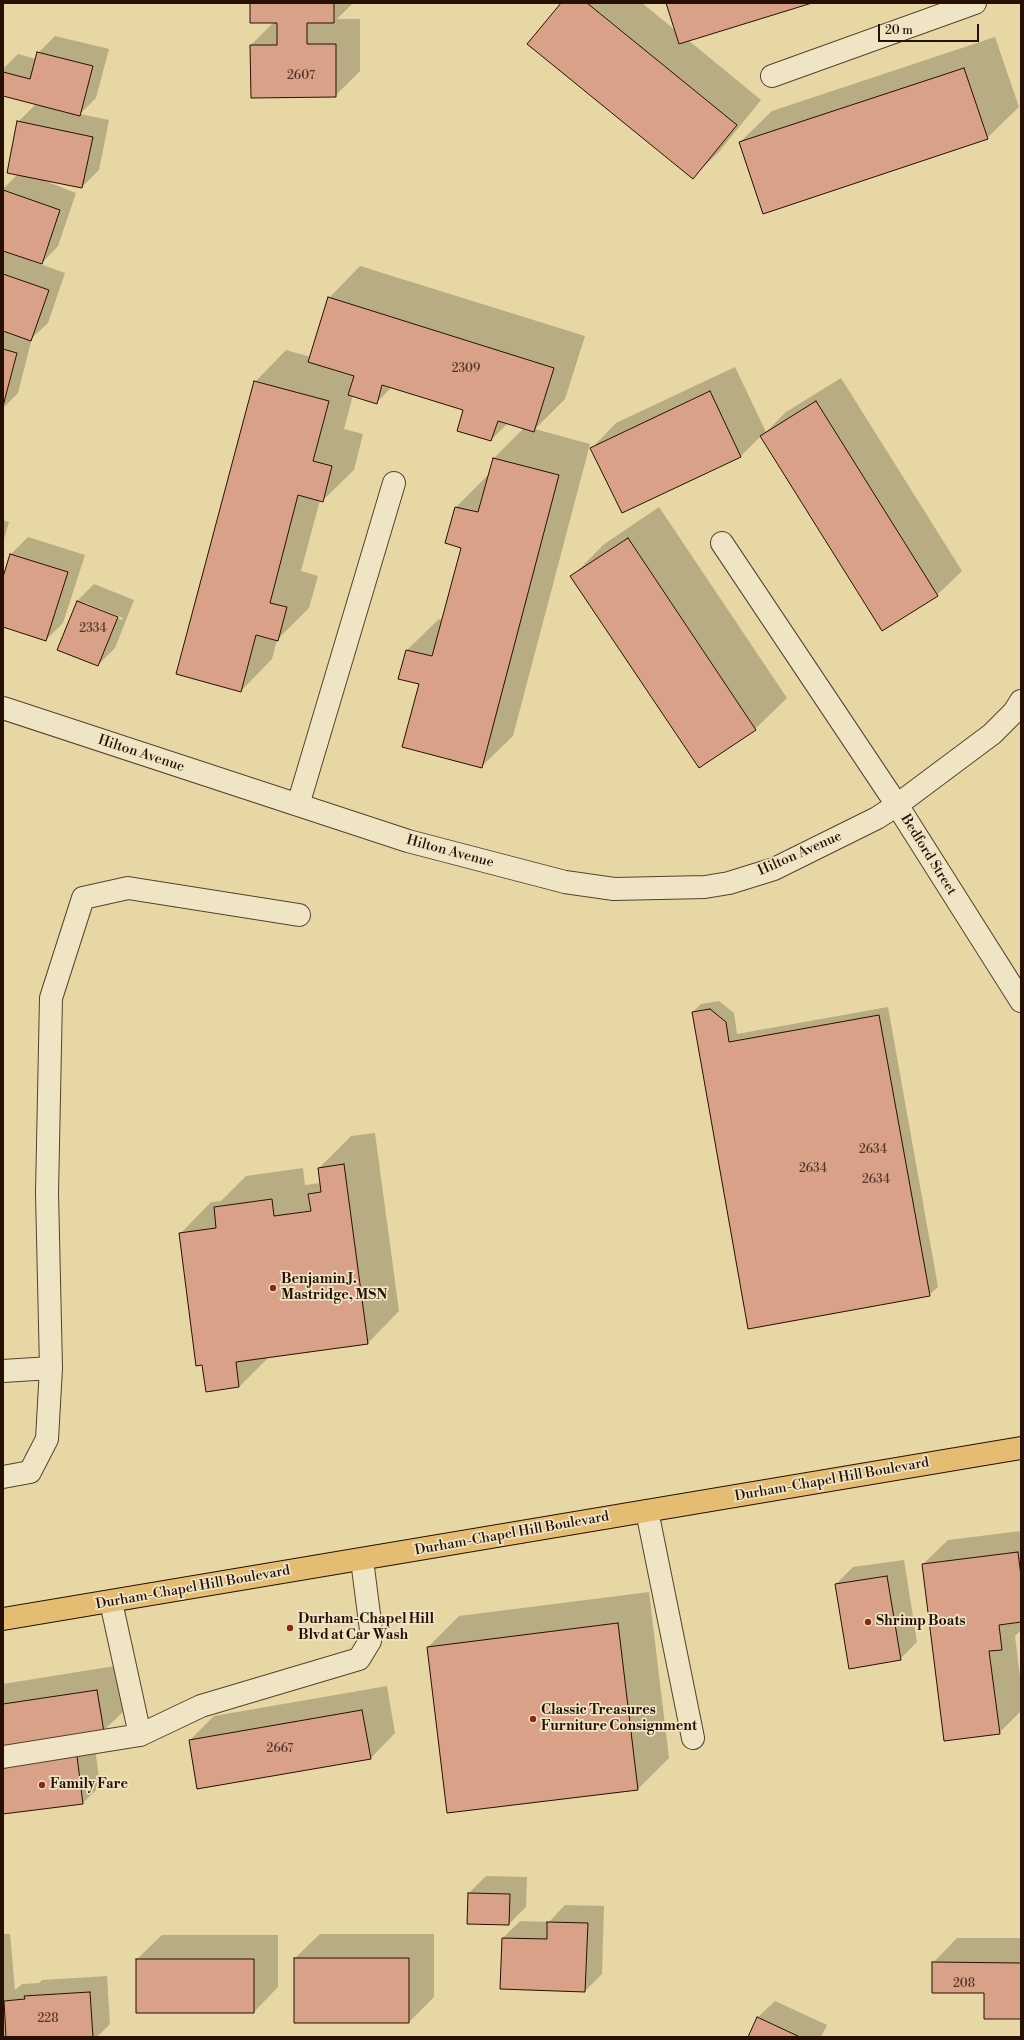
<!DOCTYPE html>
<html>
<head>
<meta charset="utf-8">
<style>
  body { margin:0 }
  #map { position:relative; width:1024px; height:2040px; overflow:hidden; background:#e7d7a4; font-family:"Libre Bodoni",serif }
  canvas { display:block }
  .frame { position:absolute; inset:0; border:4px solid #261005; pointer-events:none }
  .scale { position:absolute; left:878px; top:24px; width:101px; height:18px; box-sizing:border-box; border:2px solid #261005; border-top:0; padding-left:5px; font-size:12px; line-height:14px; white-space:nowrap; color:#261005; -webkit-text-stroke:3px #efe5c4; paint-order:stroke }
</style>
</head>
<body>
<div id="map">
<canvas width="1024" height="2040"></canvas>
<div class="frame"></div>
<div class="scale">20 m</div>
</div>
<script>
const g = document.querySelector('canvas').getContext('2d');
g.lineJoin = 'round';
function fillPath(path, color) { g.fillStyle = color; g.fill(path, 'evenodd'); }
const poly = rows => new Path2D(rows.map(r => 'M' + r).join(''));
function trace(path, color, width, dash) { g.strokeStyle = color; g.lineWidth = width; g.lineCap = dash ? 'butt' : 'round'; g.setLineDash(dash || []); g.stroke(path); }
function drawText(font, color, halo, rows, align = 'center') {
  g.font = font + ' "Libre Bodoni",serif'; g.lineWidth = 3.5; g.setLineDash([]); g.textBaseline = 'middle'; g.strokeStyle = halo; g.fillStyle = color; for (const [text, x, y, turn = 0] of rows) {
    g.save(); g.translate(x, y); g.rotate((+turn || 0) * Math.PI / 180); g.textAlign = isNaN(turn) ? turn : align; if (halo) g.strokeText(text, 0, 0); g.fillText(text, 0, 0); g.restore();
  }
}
fillPath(poly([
  [251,3,353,3,337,19,360,19,360,71,335,96,251,45,274,22],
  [562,3,642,3,675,30,667,3,808,3,688,40,761,100,718,153,693,177],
  [55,36,109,49,96,98,80,114,109,120,99,170,82,187,40,179,76,193,58,246,42,263,33,260,32,261,65,273,48,323,32,338,18,393,3,408,3,189,18,174,18,122,36,104,3,95,3,69,18,54,36,59,38,53],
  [995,37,1019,107,987,138,740,142,772,111],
  [360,266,585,336,565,399,535,429,590,444,513,736,481,767,420,683,400,678,407,650,439,619,443,620,462,547,456,507,487,476,489,476,494,458,524,428,508,423,491,440,464,409,392,387,376,403,353,395,344,429,363,434,354,470,322,501,320,500,301,571,318,576,309,608,277,640,272,659,241,691,255,382,286,350,311,357,329,298],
  [735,367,766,432,786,412,841,378,962,571,937,595,761,436,741,456,622,512,592,448,616,423],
  [659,507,787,698,755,729,572,577,603,545],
  [3,520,9,522,3,542],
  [28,537,85,555,63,623,46,640,3,626,3,580,11,554],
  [94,584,134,600,115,648,98,665,58,649,77,601],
  [85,603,123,618,122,620,85,605],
  [719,1001,734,1013,737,1034,888,1007,938,1287,929,1295,693,1012,701,1004],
  [375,1133,399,1311,368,1343,269,1357,239,1387,203,1364,180,1234,211,1202,221,1201,246,1176,303,1168,305,1185,321,1183,319,1168,351,1136],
  [1021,1531,1021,1630,1015,1636,1021,1685,1021,1711,999,1733,923,1564,948,1540],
  [904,1560,917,1642,900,1659,836,1584,853,1567],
  [649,1592,669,1758,638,1789,448,1812,428,1647,459,1616],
  [121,1665,128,1707,103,1731,3,1747,3,1684],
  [387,1686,395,1733,371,1758,190,1740,214,1716],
  [94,1740,100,1786,83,1803,3,1813],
  [486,1876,527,1877,526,1907,509,1924,468,1923,469,1893],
  [565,1905,604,1906,602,1974,585,1991,501,1988,503,1938,520,1921,549,1922],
  [3,1934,10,1934,15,1990,22,1984,39,1983,42,1980,107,1976,110,2024,97,2037,3,2037],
  [320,1934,434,1934,434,1997,409,2022,295,2022,295,1958],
  [162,1935,278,1935,278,1987,254,2012,137,1959],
  [957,1938,1021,1938,1021,2018,985,1992,933,1963],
  [775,2001,827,2025,821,2037,749,2037,758,2017]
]), '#0003');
const building = poly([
  [250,3,334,3,334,23,307,23,307,44,336,44,336,97,251,98,250,45,277,45,277,23,250,23,250,3],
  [561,3,587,3,737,125,693,179,527,44,561,3],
  [666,3,812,3,679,44,666,3],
  [37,52,93,66,80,116,3,96,3,72,30,79,37,52],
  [964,68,988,139,763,214,739,142,964,68],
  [17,121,93,137,82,188,7,173,17,121],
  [3,190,60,210,42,264,3,251,3,190],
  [3,274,49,290,31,341,3,331,3,274],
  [328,297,554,368,534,432,498,421,491,441,457,431,463,410,382,385,377,404,348,395,354,376,308,362,328,297],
  [3,349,17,353,3,406,3,349],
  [254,381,329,401,313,461,332,466,323,502,298,495,270,603,287,607,278,641,256,635,241,692,176,674,254,381],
  [710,391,741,457,622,513,590,448,710,391],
  [816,401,938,596,882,631,760,436,816,401],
  [493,458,559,475,482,768,402,747,419,684,398,679,406,650,432,656,461,548,445,543,455,507,478,512,493,458],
  [628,538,756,730,699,768,570,576,628,538],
  [10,554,68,572,46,641,3,627,3,577,10,554],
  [77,601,118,617,98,666,57,650,77,601],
  [710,1009,726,1022,729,1042,879,1015,930,1296,748,1329,692,1012,710,1009],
  [344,1164,368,1344,236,1362,239,1387,206,1392,202,1365,196,1366,179,1233,216,1228,214,1207,272,1199,274,1216,311,1211,308,1194,321,1192,318,1168,344,1164],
  [1018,1552,1021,1576,1021,1622,999,1625,1002,1650,989,1651,1000,1734,944,1741,922,1564,1018,1552],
  [887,1576,901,1660,849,1669,835,1584,887,1576],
  [618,1623,638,1790,447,1813,427,1647,618,1623],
  [97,1690,104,1732,3,1748,3,1704,97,1690],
  [362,1710,371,1759,197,1789,189,1740,362,1710],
  [77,1756,83,1804,3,1814,3,1766,77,1756],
  [468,1893,510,1894,509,1925,467,1924,468,1893],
  [547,1922,588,1923,585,1992,500,1989,502,1938,547,1939,547,1922],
  [294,1958,409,1958,409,2023,294,2023,294,1958],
  [136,1959,254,1959,254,2013,136,2013,136,1959],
  [932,1962,1021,1963,1021,2019,984,2019,984,1993,932,1993,932,1962],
  [90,1992,93,2037,6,2037,4,2001,25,1999,24,1996,90,1992],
  [757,2017,800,2037,748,2037,757,2017]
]);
fillPath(building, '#d9a187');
trace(building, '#261005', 1);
const minor = poly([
  [772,76,975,3],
  [722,543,897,805,1021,1001],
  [3,708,408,841,565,882,614,889,705,887,729,883,774,869,877,818,897,805,992,734,1014,712,1021,701],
  [298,805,394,483],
  [3,1371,51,1368],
  [3,1477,30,1472,47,1439,51,1368,47,1193,51,998,83,898,128,888,299,915],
  [647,1511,693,1738],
  [111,1602,140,1735],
  [3,1757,140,1735,201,1706,359,1659,370,1641,371,1630,362,1560]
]);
const major = poly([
  [3,1619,1021,1448]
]);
trace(minor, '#56422d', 24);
trace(major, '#261005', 24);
trace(minor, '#efe5c4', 22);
trace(major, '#e4bc72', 22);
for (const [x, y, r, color] of [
  [273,1288,4,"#8f2418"],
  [868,1622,4,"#8f2418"],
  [290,1628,4,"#8f2418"],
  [533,1719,4,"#8f2418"],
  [42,1785,4,"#8f2418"]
]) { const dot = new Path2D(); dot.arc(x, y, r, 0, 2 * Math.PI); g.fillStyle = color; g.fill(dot); trace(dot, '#efe5c4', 1.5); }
drawText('12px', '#533426', null, [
  ["2607",301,76],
  ["2309",466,369],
  ["2334",93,629],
  ["2634",873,1150],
  ["2634",813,1169],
  ["2634",876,1180],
  ["2667",280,1749],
  ["208",964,1984],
  ["228",48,2019]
]);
drawText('14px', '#261005', '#efe5c4', [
  ["Hilton Avenue",141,754,18],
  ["Hilton Avenue",450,852,15],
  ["Hilton Avenue",800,854,-24],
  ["Bedford Street",928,855,58],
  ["Durham-Chapel Hill Boulevard",832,1480,-10],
  ["Durham-Chapel Hill Boulevard",512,1534,-10],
  ["Durham-Chapel Hill Boulevard",193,1588,-10]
]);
drawText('bold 14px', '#261005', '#efe5c4', [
  ["Benjamin J.",281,1280],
  ["Mastridge, MSN",281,1296],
  ["Durham-Chapel Hill",298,1620],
  ["Blvd at Car Wash",298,1636],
  ["Shrimp Boats",876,1622],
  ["Classic Treasures",541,1711],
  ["Furniture Consignment",541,1727],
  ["Family Fare",50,1785]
], 'left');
</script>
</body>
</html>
